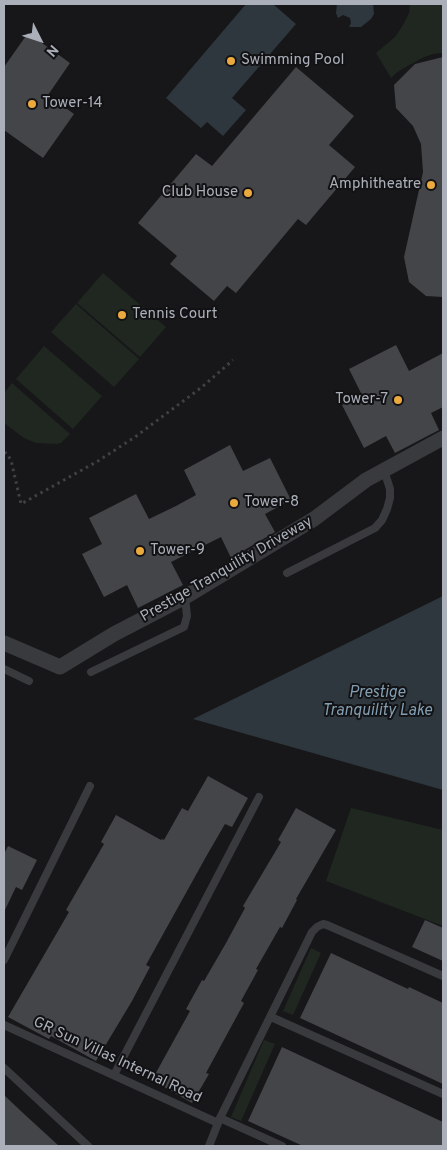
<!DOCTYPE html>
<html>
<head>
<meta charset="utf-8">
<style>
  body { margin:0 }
  #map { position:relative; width:447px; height:1150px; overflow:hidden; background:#171719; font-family:Overpass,sans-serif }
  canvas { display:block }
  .frame { position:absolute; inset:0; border:5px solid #aaafb9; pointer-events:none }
  .north { position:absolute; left:15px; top:15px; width:50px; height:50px; -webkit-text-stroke:4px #121214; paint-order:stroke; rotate:131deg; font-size:14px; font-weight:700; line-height:20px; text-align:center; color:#aaafb9 }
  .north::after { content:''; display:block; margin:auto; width:18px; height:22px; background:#aaafb9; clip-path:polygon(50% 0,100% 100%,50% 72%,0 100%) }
</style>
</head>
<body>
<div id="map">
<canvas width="447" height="1150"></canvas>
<div class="frame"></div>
<div class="north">N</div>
</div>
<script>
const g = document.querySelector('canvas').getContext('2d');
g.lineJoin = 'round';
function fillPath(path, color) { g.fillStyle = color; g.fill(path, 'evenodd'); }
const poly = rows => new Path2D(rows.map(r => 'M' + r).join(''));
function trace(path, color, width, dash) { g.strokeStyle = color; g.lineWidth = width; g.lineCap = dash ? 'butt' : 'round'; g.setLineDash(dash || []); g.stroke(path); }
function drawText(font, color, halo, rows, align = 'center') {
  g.font = font + ' Overpass,sans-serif'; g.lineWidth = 4; g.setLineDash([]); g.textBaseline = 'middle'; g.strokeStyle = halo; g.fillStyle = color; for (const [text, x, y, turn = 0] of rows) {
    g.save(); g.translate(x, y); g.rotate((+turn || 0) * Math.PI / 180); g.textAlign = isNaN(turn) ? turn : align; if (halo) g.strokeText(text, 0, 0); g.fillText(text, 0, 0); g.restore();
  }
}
fillPath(poly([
  [410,4,443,4,443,53,433,54,422,58,399,71,391,78,376,53,395,37,403,25,409,13],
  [103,273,166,327,140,357,77,303],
  [76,304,139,359,114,387,51,332],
  [44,346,102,396,73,429,16,379],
  [12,383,70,434,61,443,57,444,36,443,24,438,4,423,4,393],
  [351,808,443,830,443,926,326,881],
  [311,948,321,953,293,1015,283,1011],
  [264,1040,275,1044,241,1121,231,1117]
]), '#1f2720');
fillPath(poly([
  [246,4,273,4,296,24,232,98,246,110,223,136,207,122,201,128,166,98],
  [337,4,373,4,374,14,371,19,361,27,349,27,351,23,350,18,343,15,338,18,336,13],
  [443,596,443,790,193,719]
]), '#2e373d');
fillPath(poly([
  [28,33,70,63,48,95,74,114,43,158,4,130,4,67],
  [443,57,443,297,426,296,409,282,404,257,423,172,421,144,413,126,396,108,394,85,415,64],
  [296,67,354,116,329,145,355,167,306,225,298,219,236,293,227,286,214,301,170,264,177,256,138,223,196,154,212,166],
  [396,345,409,371,443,353,443,407,431,413,439,430,395,453,386,436,364,448,342,405,362,395,349,369],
  [230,445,243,471,270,458,291,500,265,514,275,532,231,558,221,537,171,562,183,585,138,608,127,585,104,597,82,554,102,544,89,518,136,494,149,519,176,506,196,495,184,470],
  [208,776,248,798,232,827,225,824,207,855,146,965,150,967,132,1001,96,1061,51,1036,49,1039,8,1017,69,912,66,910,104,844,101,842,116,815,161,840,162,839,164,840,182,808,188,811],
  [296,808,336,830,296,899,297,900,282,928,280,927,256,969,258,970,241,1001,244,1003,206,1073,209,1074,192,1103,152,1080,190,1011,186,1009,202,980,204,981,226,943,245,908,243,906,281,842,278,840],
  [8,846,37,860,22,890,16,887,4,912,4,854],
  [425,920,443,928,443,961,412,947],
  [331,953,408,989,409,987,443,1003,443,1084,300,1018],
  [282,1047,443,1122,443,1146,303,1146,248,1121],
  [4,1095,23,1113,59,1146,4,1146]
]), '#444549');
trace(poly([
  [4,453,6,453,11,460,21,504,98,461,135,437,202,387,233,360]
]), '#3f4145', 3, [2.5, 4]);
trace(poly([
  [287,573,375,528,382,520,387,509,390,498,390,489,384,470],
  [4,669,29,681],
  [91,672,184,627,187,616,185,597],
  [4,960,90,786],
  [271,1017,443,1094],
  [4,1025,218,1123],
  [4,1068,88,1146],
  [114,1075,259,797],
  [220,1118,282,1146],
  [209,1146,220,1118,312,932,317,927,323,924,327,925,443,976]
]), '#383a3e', 8);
trace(poly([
  [4,643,60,667,114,634,185,597,314,519,366,480,443,438]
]), '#383a3e', 15);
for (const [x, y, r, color] of [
  [231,61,5,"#eba93e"],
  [32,104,5,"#eba93e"],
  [431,185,5,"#eba93e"],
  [248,193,5,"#eba93e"],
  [122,315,5,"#eba93e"],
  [398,400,5,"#eba93e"],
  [234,503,5,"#eba93e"],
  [140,551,5,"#eba93e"]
]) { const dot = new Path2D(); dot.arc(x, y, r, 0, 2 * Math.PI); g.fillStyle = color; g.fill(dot); trace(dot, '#121214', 2); }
drawText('15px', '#aaafb9', '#121214', [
  ["Swimming Pool",241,61],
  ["Tower-14",42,104],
  ["Amphitheatre",421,185,"right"],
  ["Club House",238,193,"right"],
  ["Tennis Court",132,315],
  ["Tower-7",388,400,"right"],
  ["Tower-8",244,503],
  ["Tower-9",150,551]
], 'left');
drawText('15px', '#aaafb9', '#121214', [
  ["Prestige Tranquility Driveway",227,570,-30],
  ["GR Sun Villas Internal Road",117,1061,25]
]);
drawText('italic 16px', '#839eb2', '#121214', [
  ["Prestige",377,694],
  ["Tranquility Lake",377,712]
]);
</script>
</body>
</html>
